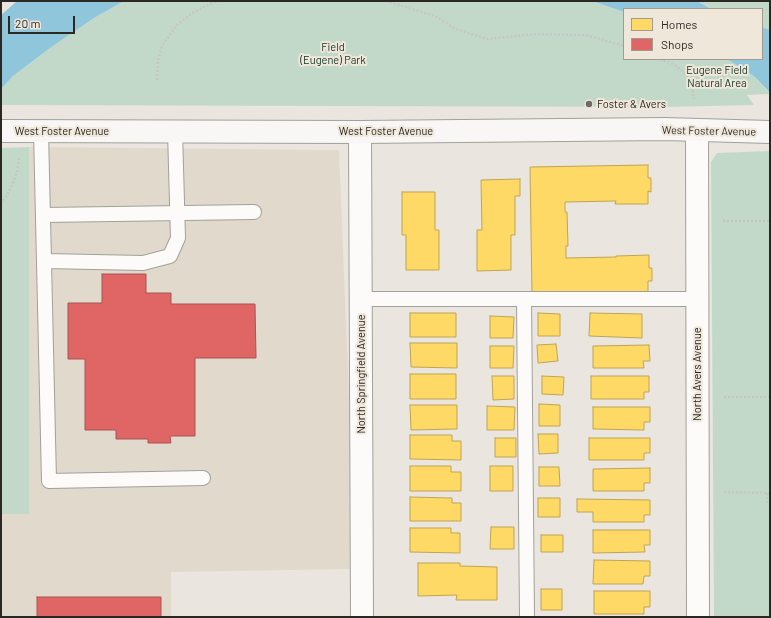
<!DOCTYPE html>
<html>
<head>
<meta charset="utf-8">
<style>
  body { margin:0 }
  #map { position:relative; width:771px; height:618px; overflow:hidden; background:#eae6df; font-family:Barlow,sans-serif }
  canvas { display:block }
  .frame { position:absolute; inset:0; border:2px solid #2b2823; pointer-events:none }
  .legend { position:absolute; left:623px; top:8px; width:140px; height:52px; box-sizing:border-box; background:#efe7da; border:1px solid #a19b91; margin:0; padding:5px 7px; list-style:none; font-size:12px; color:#2b2823 }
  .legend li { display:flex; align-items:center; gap:8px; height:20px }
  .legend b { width:20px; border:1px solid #a19b91 }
  .scale { position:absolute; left:8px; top:16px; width:67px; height:18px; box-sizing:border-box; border:2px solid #2b2823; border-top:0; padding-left:5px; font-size:12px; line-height:14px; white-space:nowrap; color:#2b2823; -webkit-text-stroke:3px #efe7da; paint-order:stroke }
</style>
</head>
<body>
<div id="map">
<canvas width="771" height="618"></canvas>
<div class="frame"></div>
<ul class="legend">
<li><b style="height:11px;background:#ffd966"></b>Homes</li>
<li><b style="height:11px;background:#e06666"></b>Shops</li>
</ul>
<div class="scale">20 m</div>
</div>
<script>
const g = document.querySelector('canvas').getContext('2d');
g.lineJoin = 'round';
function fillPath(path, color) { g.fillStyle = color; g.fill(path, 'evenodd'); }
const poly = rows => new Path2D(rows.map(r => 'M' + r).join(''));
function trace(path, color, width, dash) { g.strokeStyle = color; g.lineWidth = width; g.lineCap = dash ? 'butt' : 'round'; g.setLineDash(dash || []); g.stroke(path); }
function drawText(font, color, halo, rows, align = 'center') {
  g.font = font + ' Barlow,sans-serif'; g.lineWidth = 4; g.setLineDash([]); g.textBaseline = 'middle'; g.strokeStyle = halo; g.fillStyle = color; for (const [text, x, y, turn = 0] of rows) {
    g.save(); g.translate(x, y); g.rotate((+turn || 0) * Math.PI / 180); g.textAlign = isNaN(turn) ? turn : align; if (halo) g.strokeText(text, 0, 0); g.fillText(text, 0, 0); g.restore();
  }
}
fillPath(poly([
  [29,147,339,150,356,569,171,572,171,617,1,617,1,514,29,513]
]), '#e1dacc');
fillPath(poly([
  [124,1,592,1,624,12,624,59,727,59,755,77,770,94,747,95,754,105,665,107,1,105,1,89,13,76,50,48,94,18],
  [697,1,770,1,770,30,762,27,762,9,711,9],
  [29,147,29,514,1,514,1,148],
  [770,151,770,617,714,617,711,162,717,153]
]), '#c2d9ca');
fillPath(poly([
  [17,1,124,1,94,18,50,48,13,76,1,89,1,15],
  [592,1,697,1,711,9,624,9,624,12],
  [762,27,770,30,770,93,755,77,727,59,762,59]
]), '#8fc6dc');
const homes = poly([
  [648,165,648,178,651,178,651,192,648,191,648,204,615,204,616,201,565,202,565,212,567,212,568,246,566,246,566,258,616,257,616,256,649,255,649,268,652,268,652,281,648,281,648,292,532,294,530,167,648,165],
  [520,179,520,196,515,196,515,235,511,235,511,270,477,271,477,230,482,230,481,180,520,179],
  [402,192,435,192,435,230,439,230,439,270,406,270,406,235,402,235,402,192],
  [410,313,456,313,456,337,410,337,410,313],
  [538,313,560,314,560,336,538,336,538,313],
  [590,313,642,314,642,338,589,336,590,313],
  [490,316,514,317,513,338,490,338,490,316],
  [410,343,457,343,457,368,411,367,410,343],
  [556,344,558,361,538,363,537,345,556,344],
  [649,345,650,361,643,361,644,368,593,368,593,346,649,345],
  [490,346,514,346,513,368,490,368,490,346],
  [410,374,456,374,456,399,410,399,410,374],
  [492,376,514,376,514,399,493,400,492,376],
  [542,376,564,377,563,395,542,394,542,376],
  [591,376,649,376,649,392,644,392,644,399,591,399,591,376],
  [539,404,560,405,560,426,539,426,539,404],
  [410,405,457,405,457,429,411,430,410,405],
  [487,406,515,407,514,430,487,430,487,406],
  [593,407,650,407,650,422,644,422,644,430,593,429,593,407],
  [538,434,558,434,558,453,539,454,538,434],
  [410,435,452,435,452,441,461,441,461,460,410,459,410,435],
  [495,438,516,438,516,457,495,457,495,438],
  [589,438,650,438,650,453,644,453,644,460,589,460,589,438],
  [410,466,451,466,451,472,461,472,461,491,410,491,410,466],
  [490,466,513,466,513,491,490,491,490,466],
  [539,467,559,467,560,486,539,486,539,467],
  [650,468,650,483,644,483,644,491,593,491,593,469,650,468],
  [410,497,452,498,452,503,461,503,461,521,410,521,410,497],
  [538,498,560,498,560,517,538,517,538,498],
  [577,499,650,500,650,515,644,515,644,522,593,522,593,512,577,512,577,499],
  [491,527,514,527,514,549,490,549,491,527],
  [410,528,451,528,451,533,460,533,460,553,410,552,410,528],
  [593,530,650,530,650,545,644,545,645,552,593,553,593,530],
  [541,535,563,535,563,552,541,552,541,535],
  [594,560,650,561,650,576,644,576,643,584,593,584,594,560],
  [418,563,460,563,460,566,497,567,497,600,456,600,457,595,418,596,418,563],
  [541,589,562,589,562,610,541,610,541,589],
  [594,591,650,591,650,607,644,607,644,614,594,614,594,591]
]);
fillPath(homes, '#ffd966');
trace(homes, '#bfa452', 1);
const shops = poly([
  [102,274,146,274,146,293,171,293,171,304,255,304,256,358,195,358,195,436,170,436,171,443,148,443,148,439,116,439,116,430,85,430,85,359,68,359,68,303,102,303,102,274],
  [37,597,161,597,161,617,37,617,37,597]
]);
fillPath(shops, '#e06666');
trace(shops, '#aa5352', 1);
const service = poly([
  [41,131,49,481,203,478],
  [43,215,254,212],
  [45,261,143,263,170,256,178,238,175,131],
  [360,299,697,299],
  [524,299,527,617]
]);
const minor = poly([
  [697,130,698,617],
  [360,132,362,617]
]);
const secondary = poly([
  [1,131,360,132,665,129,770,132]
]);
trace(service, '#a2a09a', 16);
trace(minor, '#a2a09a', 24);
trace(secondary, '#a2a09a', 24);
trace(poly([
  [386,1,435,16,456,29,487,39,537,34,586,35,624,46],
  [660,59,675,65,690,78,694,99],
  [157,80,158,61,162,46,176,26,192,13,214,2,223,1],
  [1,204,9,192,17,173,19,158],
  [723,221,770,221],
  [724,397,770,397],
  [724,492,770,493],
  [767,493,767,503]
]), '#c7c6c4', 2.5, [2, 2]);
trace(service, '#fcfbfa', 14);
trace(minor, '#fcfbfa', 22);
trace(secondary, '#f8f7f5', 22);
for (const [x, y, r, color] of [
  [589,104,4,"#6e6a65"]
]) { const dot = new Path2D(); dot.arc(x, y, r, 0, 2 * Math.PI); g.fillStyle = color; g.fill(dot); trace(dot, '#efe7da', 1.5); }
drawText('11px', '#103324', '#efe7da', [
  ["Field",333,47],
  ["(Eugene) Park",333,60],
  ["Eugene Field",717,70],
  ["Natural Area",717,83]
]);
drawText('11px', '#2b2823', '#efe7da', [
  ["Foster & Avers",597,104]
], 'left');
drawText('11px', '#2b2823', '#efe7da', [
  ["West Foster Avenue",62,131],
  ["West Foster Avenue",386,131],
  ["West Foster Avenue",709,131,1],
  ["North Springfield Avenue",361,374,-90],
  ["North Avers Avenue",697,374,-90]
]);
</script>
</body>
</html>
